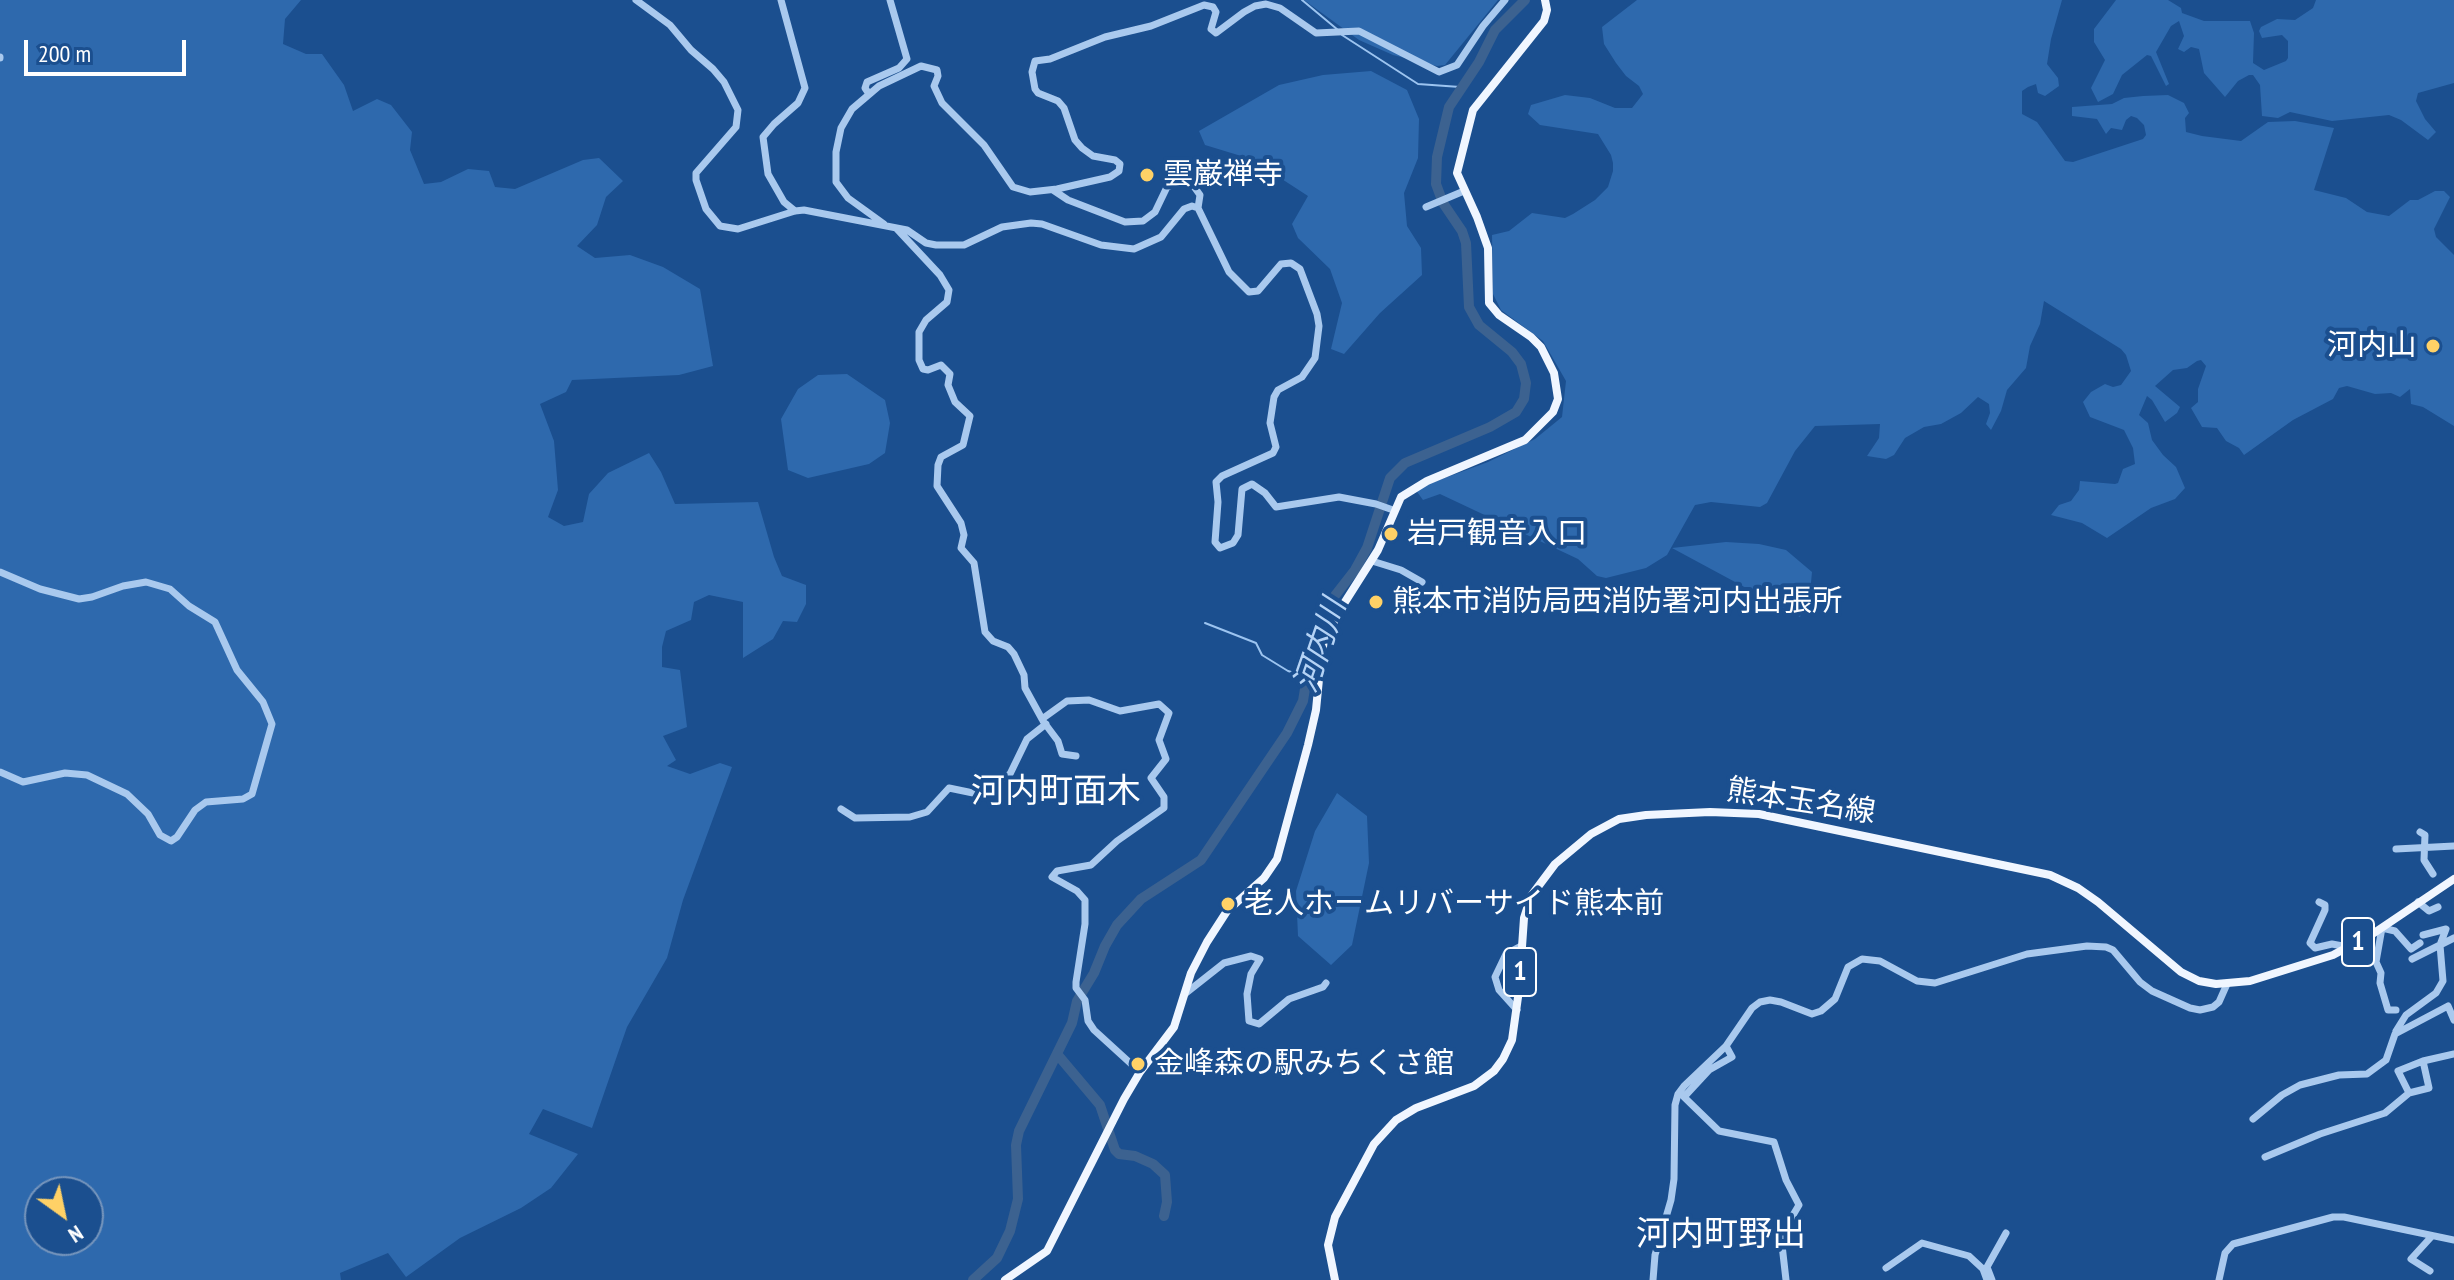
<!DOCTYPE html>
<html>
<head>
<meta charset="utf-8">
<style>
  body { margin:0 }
  #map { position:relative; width:2454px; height:1280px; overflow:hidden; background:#1b4f8f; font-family:"PT Sans Narrow",sans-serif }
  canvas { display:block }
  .north { position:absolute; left:24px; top:1176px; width:80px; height:80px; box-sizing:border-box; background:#1b4f8f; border:2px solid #7695bc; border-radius:50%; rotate:147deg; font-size:22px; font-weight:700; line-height:32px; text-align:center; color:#fff }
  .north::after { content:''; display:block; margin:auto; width:28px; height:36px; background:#ffd166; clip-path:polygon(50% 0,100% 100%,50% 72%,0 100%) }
  .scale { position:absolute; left:24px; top:40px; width:162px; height:36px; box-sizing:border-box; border:4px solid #fff; border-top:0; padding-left:10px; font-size:24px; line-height:28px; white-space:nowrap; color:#fff; -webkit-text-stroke:6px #1b4f8f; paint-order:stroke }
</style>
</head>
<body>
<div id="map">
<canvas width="2454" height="1280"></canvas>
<div class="north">N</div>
<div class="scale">200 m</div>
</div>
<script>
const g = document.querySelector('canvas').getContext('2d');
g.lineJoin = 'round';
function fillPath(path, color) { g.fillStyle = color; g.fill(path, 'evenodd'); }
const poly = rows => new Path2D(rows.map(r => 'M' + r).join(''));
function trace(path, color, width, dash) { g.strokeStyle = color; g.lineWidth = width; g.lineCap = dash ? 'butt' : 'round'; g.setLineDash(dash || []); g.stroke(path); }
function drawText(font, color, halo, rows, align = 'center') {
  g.font = font + ' "PT Sans Narrow","Noto Sans JP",sans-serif'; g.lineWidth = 8; g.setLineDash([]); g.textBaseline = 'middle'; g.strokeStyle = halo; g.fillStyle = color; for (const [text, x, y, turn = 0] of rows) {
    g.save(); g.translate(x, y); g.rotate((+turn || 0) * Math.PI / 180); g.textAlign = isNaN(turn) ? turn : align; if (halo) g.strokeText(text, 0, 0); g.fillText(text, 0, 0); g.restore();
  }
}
fillPath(poly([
  [0,0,301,0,285,19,283,44,306,54,322,54,344,85,353,111,377,99,391,105,412,132,410,150,424,184,441,182,468,169,489,171,495,187,515,189,583,160,599,158,623,181,606,197,597,225,577,246,595,258,630,255,663,267,700,289,713,366,679,375,572,380,566,392,540,404,554,441,558,490,548,517,564,526,583,522,589,494,608,473,649,453,661,472,675,504,758,502,774,557,782,576,806,585,806,604,797,622,783,621,773,639,743,658,743,602,709,595,694,602,691,620,666,631,662,647,662,667,680,670,687,727,663,736,676,760,667,766,690,774,720,763,732,767,683,900,667,958,627,1027,592,1128,543,1109,529,1134,578,1154,551,1188,521,1208,460,1238,406,1277,388,1253,340,1273,341,1280,0,1280],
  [40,1192,88,1192,88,1240,40,1240],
  [1304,0,1498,0,1445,65,1437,66,1393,55,1359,40],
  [1637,0,2062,0,2051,39,2047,64,2058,78,2059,86,2045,96,2038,93,2036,84,2028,87,2022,91,2022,114,2037,122,2065,161,2073,162,2143,139,2146,135,2144,125,2137,118,2131,116,2126,120,2122,130,2111,128,2106,134,2097,119,2072,116,2072,107,2112,104,2124,98,2143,96,2168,95,2184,103,2189,113,2185,118,2186,132,2202,136,2241,141,2268,122,2295,121,2334,128,2314,190,2346,198,2367,212,2389,216,2410,200,2418,200,2435,191,2444,191,2450,197,2434,229,2436,237,2454,255,2454,426,2423,407,2411,404,2410,389,2400,397,2391,393,2375,394,2347,386,2339,388,2333,399,2293,420,2244,455,2239,448,2226,441,2217,428,2202,427,2191,408,2198,402,2198,389,2206,366,2201,360,2197,361,2187,368,2173,370,2155,386,2180,407,2177,413,2165,422,2152,400,2147,396,2139,415,2148,423,2152,440,2163,455,2176,467,2185,488,2175,499,2151,508,2107,538,2082,523,2051,515,2059,505,2071,501,2079,490,2080,481,2115,484,2118,483,2123,469,2135,464,2133,448,2124,430,2090,417,2083,402,2091,392,2105,384,2113,387,2121,385,2131,371,2126,355,2121,349,2044,301,2040,324,2030,346,2026,368,2007,390,2001,411,1991,430,1986,424,1990,413,1989,404,1978,397,1961,413,1941,424,1924,427,1905,438,1894,455,1886,459,1867,456,1879,438,1880,424,1815,426,1795,451,1767,503,1760,507,1711,502,1695,505,1667,555,1646,568,1606,578,1597,576,1578,559,1440,494,1423,500,1415,489,1488,462,1535,439,1562,417,1566,381,1543,341,1501,310,1493,294,1492,235,1509,231,1532,213,1565,218,1573,214,1595,200,1608,187,1613,171,1613,163,1611,155,1598,134,1540,125,1528,114,1531,105,1565,95,1590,98,1615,108,1632,108,1643,94,1639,86,1626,76,1616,63,1604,44,1602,27],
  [2116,0,2168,0,2181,8,2182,13,2204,21,2250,21,2254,33,2253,63,2264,70,2286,61,2288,58,2288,41,2282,35,2262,38,2259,31,2261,27,2277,19,2295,20,2313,8,2316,0,2454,0,2454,83,2418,93,2416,101,2425,119,2436,132,2428,140,2401,120,2389,115,2332,121,2290,112,2278,118,2262,116,2260,85,2253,75,2249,75,2238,81,2225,97,2204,73,2199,49,2191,47,2184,52,2178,49,2184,36,2179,21,2171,26,2156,52,2169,84,2166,86,2151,56,2147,55,2122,75,2113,94,2098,102,2091,88,2105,60,2094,42,2094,29],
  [1371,71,1407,90,1419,119,1418,158,1404,193,1407,226,1421,248,1422,275,1380,313,1344,354,1331,349,1342,303,1330,269,1298,238,1292,224,1308,196,1251,159,1205,145,1199,131,1279,85,1323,75],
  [847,374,885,400,890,423,885,453,869,464,808,478,788,470,781,419,798,389,818,375],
  [1726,542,1759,544,1786,550,1812,572,1810,593,1800,617,1672,548],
  [1337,793,1367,816,1369,863,1352,945,1331,965,1298,936,1296,891,1315,831]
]), '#2e69ad');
trace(poly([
  [1302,0,1338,30],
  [1342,35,1418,84,1460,87],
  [1205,623,1256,643,1262,655,1288,671,1308,677]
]), '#9cc4f0', 2);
trace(poly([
  [1057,1054,1100,1105,1115,1150,1119,1154,1135,1156,1153,1164,1165,1175,1167,1202,1164,1216],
  [973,1280,997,1258,1010,1231,1018,1199,1016,1145,1019,1131,1072,1023,1077,1001,1094,973,1105,946,1117,925,1141,899,1201,860,1287,733,1303,701,1310,658,1330,602,1355,570,1367,548,1390,478,1405,463,1490,427,1516,412,1524,399,1526,383,1521,364,1512,352,1479,325,1469,307,1466,243,1462,231,1443,203,1436,184,1437,157,1449,107,1479,62,1495,30,1525,0]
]), '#3c6290', 10);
trace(poly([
  [636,0,670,25,691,50,713,69,724,82,738,110,736,127,696,173,696,180,706,209,720,226,738,229,795,211,804,210,907,230,926,243,936,245,964,245,1002,227,1031,223,1042,224,1101,245,1134,249,1161,237,1184,209,1192,206,1198,208,1229,272,1249,292,1258,291,1281,264,1291,263,1300,269,1317,314,1319,326,1315,358,1302,377,1278,390,1274,397,1270,423,1276,447,1273,453,1222,476,1216,482,1218,502,1215,542,1220,548,1233,543,1238,535,1242,489,1252,484,1265,493,1276,507,1339,497,1376,504,1393,510],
  [781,0,805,88,798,103,774,124,763,137,768,174,784,202,795,211],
  [0,57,0,58],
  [869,94,865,88,867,82,899,68,907,59,890,0],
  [1053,190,1068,200,1125,222,1143,221,1155,212,1167,187,1185,180,1190,181,1200,195,1198,208],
  [1426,207,1464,191],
  [884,224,848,198,836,182,836,152,841,128,852,109,879,86,921,66,937,70,938,76,934,86,942,103,984,145,1013,187,1030,192,1057,189,1110,177,1119,171,1120,164,1115,160,1093,156,1082,148,1075,140,1064,108,1058,101,1038,93,1035,89,1032,72,1035,61,1050,59,1105,37,1151,26,1204,5,1213,7,1216,12,1211,29,1216,33,1244,12,1255,6,1266,4,1280,8,1316,33,1359,31,1439,72,1457,65,1483,26,1505,0],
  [897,229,940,275,949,290,947,302,926,320,919,332,919,360,923,369,928,370,941,365,950,374,948,385,955,402,970,416,963,445,941,457,938,465,937,486,961,523,964,535,961,548,974,563,985,632,993,641,1008,647,1014,654,1024,675,1025,688,1042,719,1067,701,1089,700,1120,711,1159,704,1169,713,1159,740,1166,759,1151,778,1164,797,1164,808,1117,841,1091,865,1057,871,1052,877,1077,891,1085,900,1085,924,1076,982,1076,988,1085,1000,1088,1021,1094,1030,1140,1072],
  [1372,561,1401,570,1422,582],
  [0,572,40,589,79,599,92,597,123,586,146,582,170,589,189,606,215,622,237,670,263,702,272,724,252,794,243,799,206,802,195,810,177,837,171,841,160,835,148,814,127,794,87,775,65,773,23,782,0,772],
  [1043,721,1058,741,1062,754,1076,756],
  [841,809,855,818,910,817,927,812,949,788,978,794,985,791,1010,774,1027,739,1046,724],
  [2420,832,2425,835,2424,860,2433,874],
  [2396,849,2454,846],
  [2319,902,2325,905,2325,910,2310,943,2315,948,2332,944,2348,947],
  [2418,902,2429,911,2438,907],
  [2412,959,2454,938],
  [1186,993,1224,963,1251,956,1260,959,1251,974,1247,994,1249,1021,1259,1024,1289,999,1323,987,1326,983],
  [1517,1010,1499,990,1495,977,1506,954,1521,946],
  [2396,1010,2388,1010,2380,983,2381,973,2376,962,2382,928,2395,931,2411,949,2420,943],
  [2396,1031,2406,1015,2436,993,2443,981,2440,945,2446,929,2423,935],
  [1726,1046,1732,1057,1709,1070,1684,1097,1719,1131,1774,1142,1786,1180,1799,1205,1783,1232,1782,1245,1786,1280],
  [2423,1061,2429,1088,2409,1093,2398,1071,2423,1061,2454,1054],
  [2253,1119,2282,1095,2300,1085,2339,1075,2367,1074,2386,1060,2395,1034,2448,1006,2454,1020],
  [2265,1157,2320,1134,2385,1113,2409,1093],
  [1886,1268,1922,1243,1969,1256,1983,1269,1987,1280],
  [2430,1271,2411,1259,2432,1236],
  [1653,1280,1655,1255,1671,1200,1674,1179,1675,1105,1678,1094,1684,1086,1726,1046,1752,1008,1760,1002,1770,1000,1781,1002,1812,1014,1821,1011,1835,999,1848,967,1862,959,1880,961,1917,981,1935,983,2027,954,2087,946,2106,947,2113,950,2140,982,2152,991,2190,1008,2200,1010,2213,1007,2219,1002,2227,984],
  [1992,1280,1987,1267,2006,1233],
  [2219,1280,2225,1253,2233,1244,2333,1217,2344,1217,2454,1240]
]), '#a9c9ee', 7);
trace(poly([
  [1005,1280,1047,1251,1124,1099,1140,1072,1174,1027,1191,973,1207,942,1227,911,1264,878,1277,859,1308,745,1316,710,1322,648,1338,613,1378,550,1401,497,1427,481,1525,440,1553,412,1558,399,1554,373,1541,347,1531,337,1499,315,1489,303,1488,248,1477,217,1457,173,1473,110,1544,21,1547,10,1545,0],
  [1335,1280,1328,1245,1335,1217,1374,1144,1396,1120,1416,1108,1474,1086,1494,1071,1503,1059,1512,1040,1519,990,1524,918,1531,896,1555,864,1591,834,1619,819,1646,815,1710,812,1759,814,2050,875,2078,888,2098,902,2181,972,2199,981,2216,984,2250,981,2333,955,2374,933,2454,879]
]), '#f0f6ff', 8);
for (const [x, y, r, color] of [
  [1147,175,8,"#ffd166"],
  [2433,346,8,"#ffd166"],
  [1391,534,8,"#ffd166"],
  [1376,602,8,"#ffd166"],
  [1228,904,8,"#ffd166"],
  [1138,1064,8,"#ffd166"]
]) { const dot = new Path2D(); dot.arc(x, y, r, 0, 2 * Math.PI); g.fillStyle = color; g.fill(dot); trace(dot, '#1b4f8f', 3); }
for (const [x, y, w] of [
  [2358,942,32],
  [1520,972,32]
]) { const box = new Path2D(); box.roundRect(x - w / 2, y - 24, w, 48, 6); g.fillStyle = '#1b4f8f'; g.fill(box); trace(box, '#fff', 2); }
drawText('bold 28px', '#fff', null, [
  ["1",2358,942],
  ["1",1520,972]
]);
drawText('30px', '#fff', '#1b4f8f', [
  ["雲巌禅寺",1163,175],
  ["河内山",2417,346,"right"],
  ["岩戸観音入口",1407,534],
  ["熊本市消防局西消防署河内出張所",1392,602],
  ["老人ホームリバーサイド熊本前",1244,904],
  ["金峰森の駅みちくさ館",1154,1064]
], 'left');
drawText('30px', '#fff', '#1b4f8f', [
  ["熊本玉名線",1801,802,9]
]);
drawText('italic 32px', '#b5d3f5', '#1b4f8f', [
  ["河内川",1321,646,-71]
]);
drawText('34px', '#fff', '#1b4f8f', [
  ["河内町面木",1056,792],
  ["河内町野出",1721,1235]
]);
</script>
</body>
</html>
